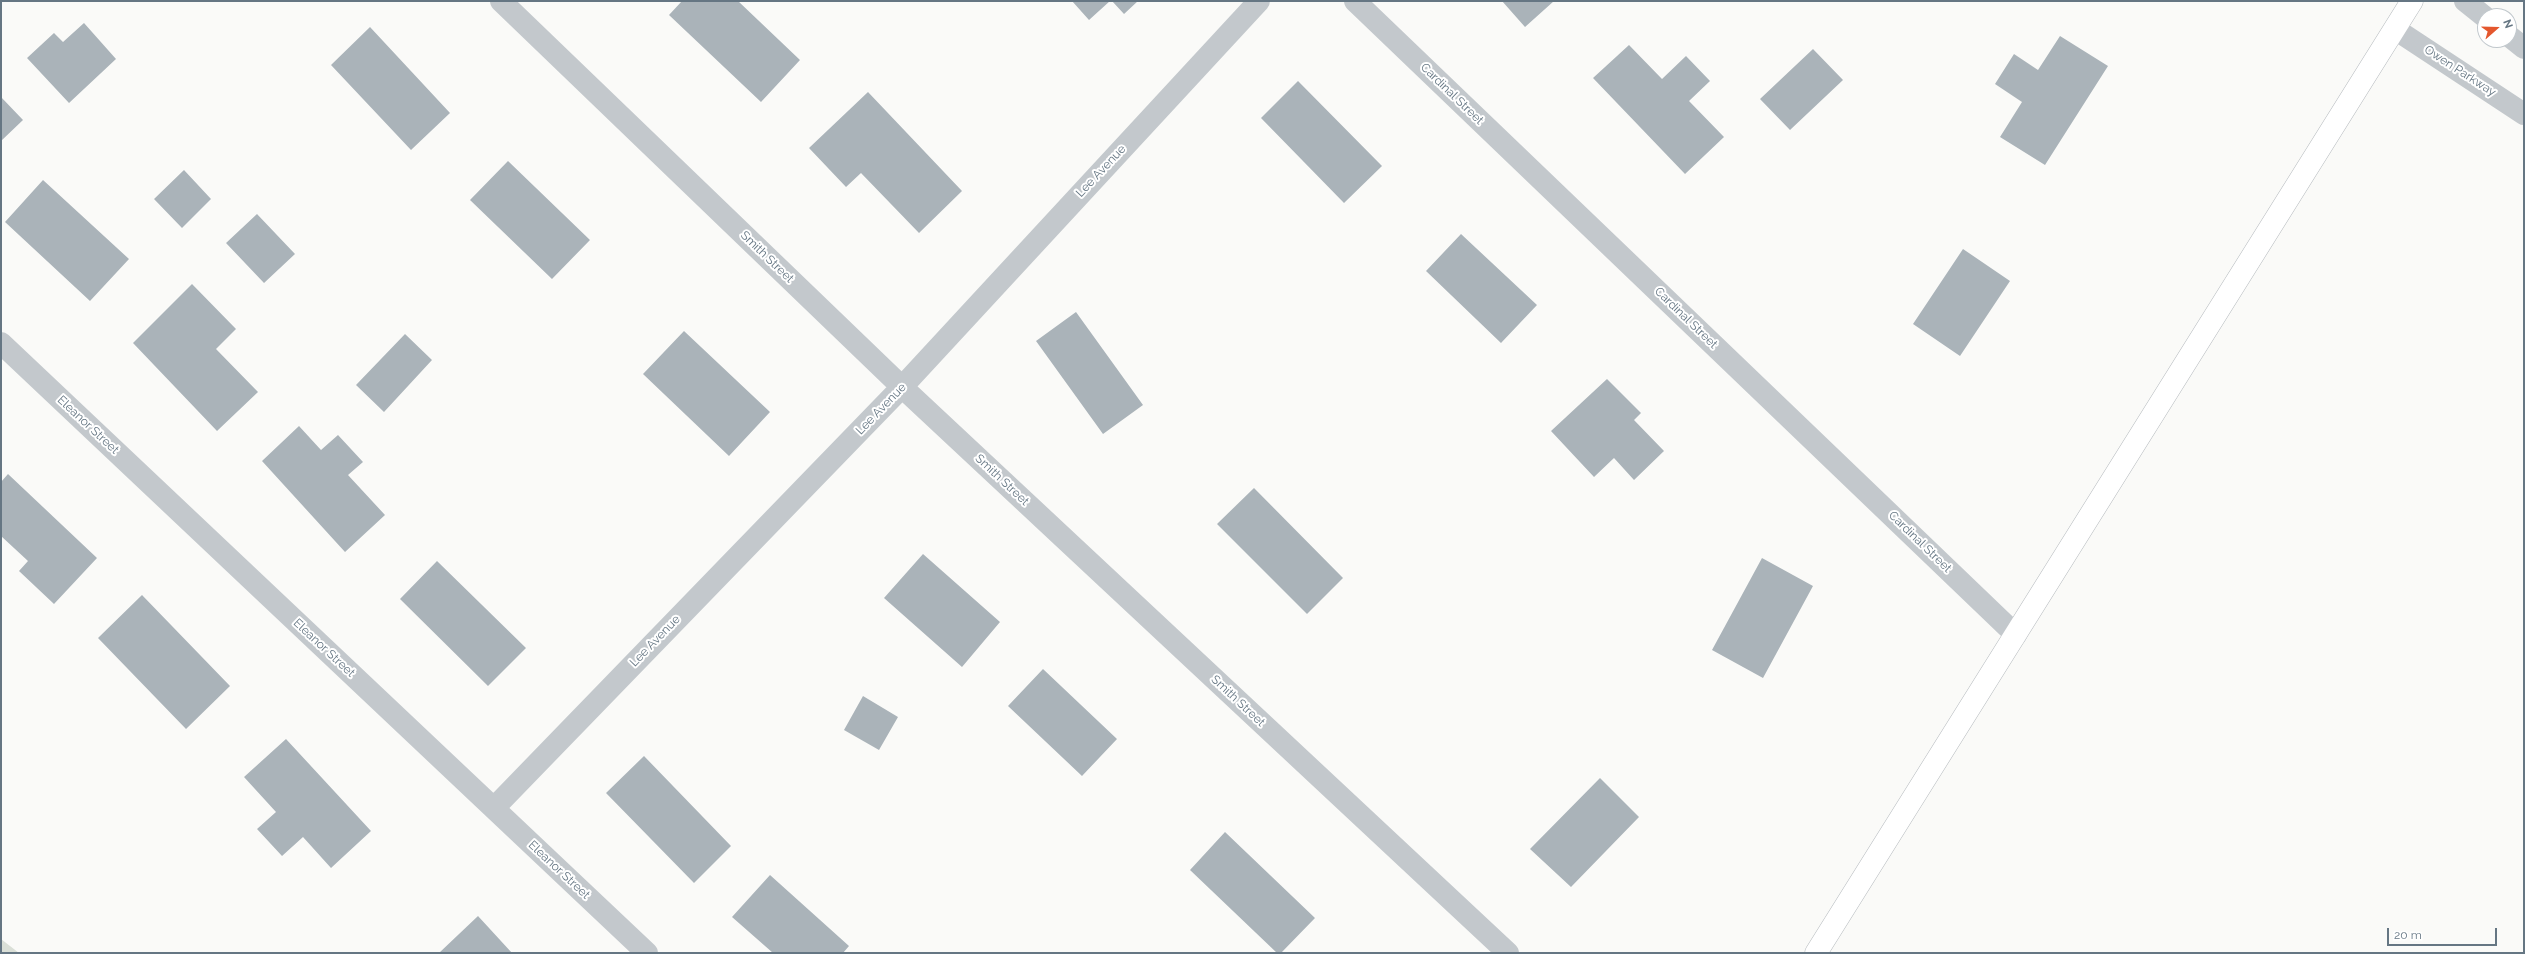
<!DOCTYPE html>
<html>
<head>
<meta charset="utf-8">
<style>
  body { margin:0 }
  #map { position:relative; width:2525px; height:954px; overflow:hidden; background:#fafaf8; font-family:Raleway,sans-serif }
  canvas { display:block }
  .frame { position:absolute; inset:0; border:2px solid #657683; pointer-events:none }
  .north { position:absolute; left:2477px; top:8px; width:40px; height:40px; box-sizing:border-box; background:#fff; border:1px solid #c1c8cd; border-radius:50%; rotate:70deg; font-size:11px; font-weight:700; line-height:16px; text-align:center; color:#657683 }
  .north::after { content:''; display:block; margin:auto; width:14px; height:18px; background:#e4572e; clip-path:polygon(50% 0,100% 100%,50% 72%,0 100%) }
  .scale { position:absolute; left:2387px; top:928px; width:110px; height:18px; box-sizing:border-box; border:2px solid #657683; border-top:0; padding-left:5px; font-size:12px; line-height:14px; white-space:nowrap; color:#657683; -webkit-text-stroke:3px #fff; paint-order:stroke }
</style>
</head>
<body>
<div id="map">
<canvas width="2525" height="954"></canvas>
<div class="frame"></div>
<div class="north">N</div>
<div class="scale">20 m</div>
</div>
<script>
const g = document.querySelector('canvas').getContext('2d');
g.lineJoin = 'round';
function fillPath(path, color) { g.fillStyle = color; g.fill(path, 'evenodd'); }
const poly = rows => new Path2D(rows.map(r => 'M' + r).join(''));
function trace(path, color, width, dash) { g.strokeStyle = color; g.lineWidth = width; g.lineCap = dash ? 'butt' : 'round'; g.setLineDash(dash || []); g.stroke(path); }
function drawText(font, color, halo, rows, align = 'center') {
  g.font = font + ' Raleway,sans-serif'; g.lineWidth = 4; g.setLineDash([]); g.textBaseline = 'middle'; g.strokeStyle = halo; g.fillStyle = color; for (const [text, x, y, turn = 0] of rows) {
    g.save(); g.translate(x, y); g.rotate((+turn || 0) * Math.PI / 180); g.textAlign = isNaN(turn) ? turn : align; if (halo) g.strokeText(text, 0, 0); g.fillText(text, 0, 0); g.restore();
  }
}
fillPath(poly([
  [1,939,19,953,1,953]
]), '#dadfd7');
fillPath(poly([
  [682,1,738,1,800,60,761,102,669,15],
  [1072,1,1110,1,1089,20],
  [1112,1,1138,1,1124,14],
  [1502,1,1554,1,1525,27],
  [84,23,116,59,69,103,27,58,54,33,63,42],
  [370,27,450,113,411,150,331,65],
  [2060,36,2108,66,2045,165,2000,137,2022,102,1995,84,2014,54,2038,70],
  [1629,45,1662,79,1686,56,1710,81,1689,101,1724,137,1685,174,1593,78],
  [1813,49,1843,80,1790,130,1760,99],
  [1298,81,1382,166,1344,203,1261,118],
  [868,92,962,191,919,233,861,173,846,187,809,148],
  [1,97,23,120,1,141],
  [508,161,590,240,552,279,470,200],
  [184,170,211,199,182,228,154,199],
  [43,180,129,259,90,301,5,222],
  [257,214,295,254,264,283,226,243],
  [1461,234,1537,305,1501,343,1426,271],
  [1963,249,2010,281,1960,356,1913,324],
  [192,284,236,329,216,349,258,392,217,431,133,343],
  [1076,312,1143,405,1103,434,1036,341],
  [684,331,770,412,729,456,643,374],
  [405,334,432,360,384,412,356,385],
  [1607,379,1641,413,1634,420,1664,451,1634,480,1614,458,1594,477,1551,431],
  [299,426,321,450,338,435,363,462,348,475,385,515,345,552,262,461],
  [8,474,97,558,54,604,19,571,28,561,1,536,1,482],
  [1254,488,1343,578,1307,614,1217,524],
  [923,554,1000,622,962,667,884,598],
  [1762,558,1813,586,1763,678,1712,650],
  [437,561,526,648,488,686,400,599],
  [142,595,230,686,186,729,98,638],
  [1043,669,1117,739,1082,776,1008,706],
  [863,696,898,717,879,750,844,730],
  [286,739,371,831,331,868,303,837,282,856,257,829,276,812,244,777],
  [644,756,731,846,694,883,606,793],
  [1600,778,1639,817,1571,887,1530,849],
  [1225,832,1315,918,1281,953,1277,953,1190,870],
  [770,875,849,946,843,953,773,953,732,917],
  [478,916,512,953,439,953]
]), '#aab3b9');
const trunk = poly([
  [1816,953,2412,1]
]);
trace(trunk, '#b4b9bd', 23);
trace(poly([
  [501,1,902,387,1508,953],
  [1355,1,2016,635],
  [2465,1,2485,17],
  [2395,29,2524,114],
  [2509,36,2524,48],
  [1,343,647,953],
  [494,808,902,387,1259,1]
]), '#c3c8cc', 22);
trace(trunk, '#fff', 22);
drawText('12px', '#657683', '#fff', [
  ["Owen Parkway",2460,71,33],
  ["Cardinal Street",1452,94,44],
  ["Lee Avenue",1101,171,-47],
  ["Smith Street",767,257,44],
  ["Cardinal Street",1686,318,44],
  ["Lee Avenue",881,409,-46],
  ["Eleanor Street",88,425,43],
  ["Smith Street",1002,480,43],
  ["Cardinal Street",1920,542,44],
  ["Lee Avenue",655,641,-46],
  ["Eleanor Street",324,648,43],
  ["Smith Street",1238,701,43],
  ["Eleanor Street",559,870,43]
]);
</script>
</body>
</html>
